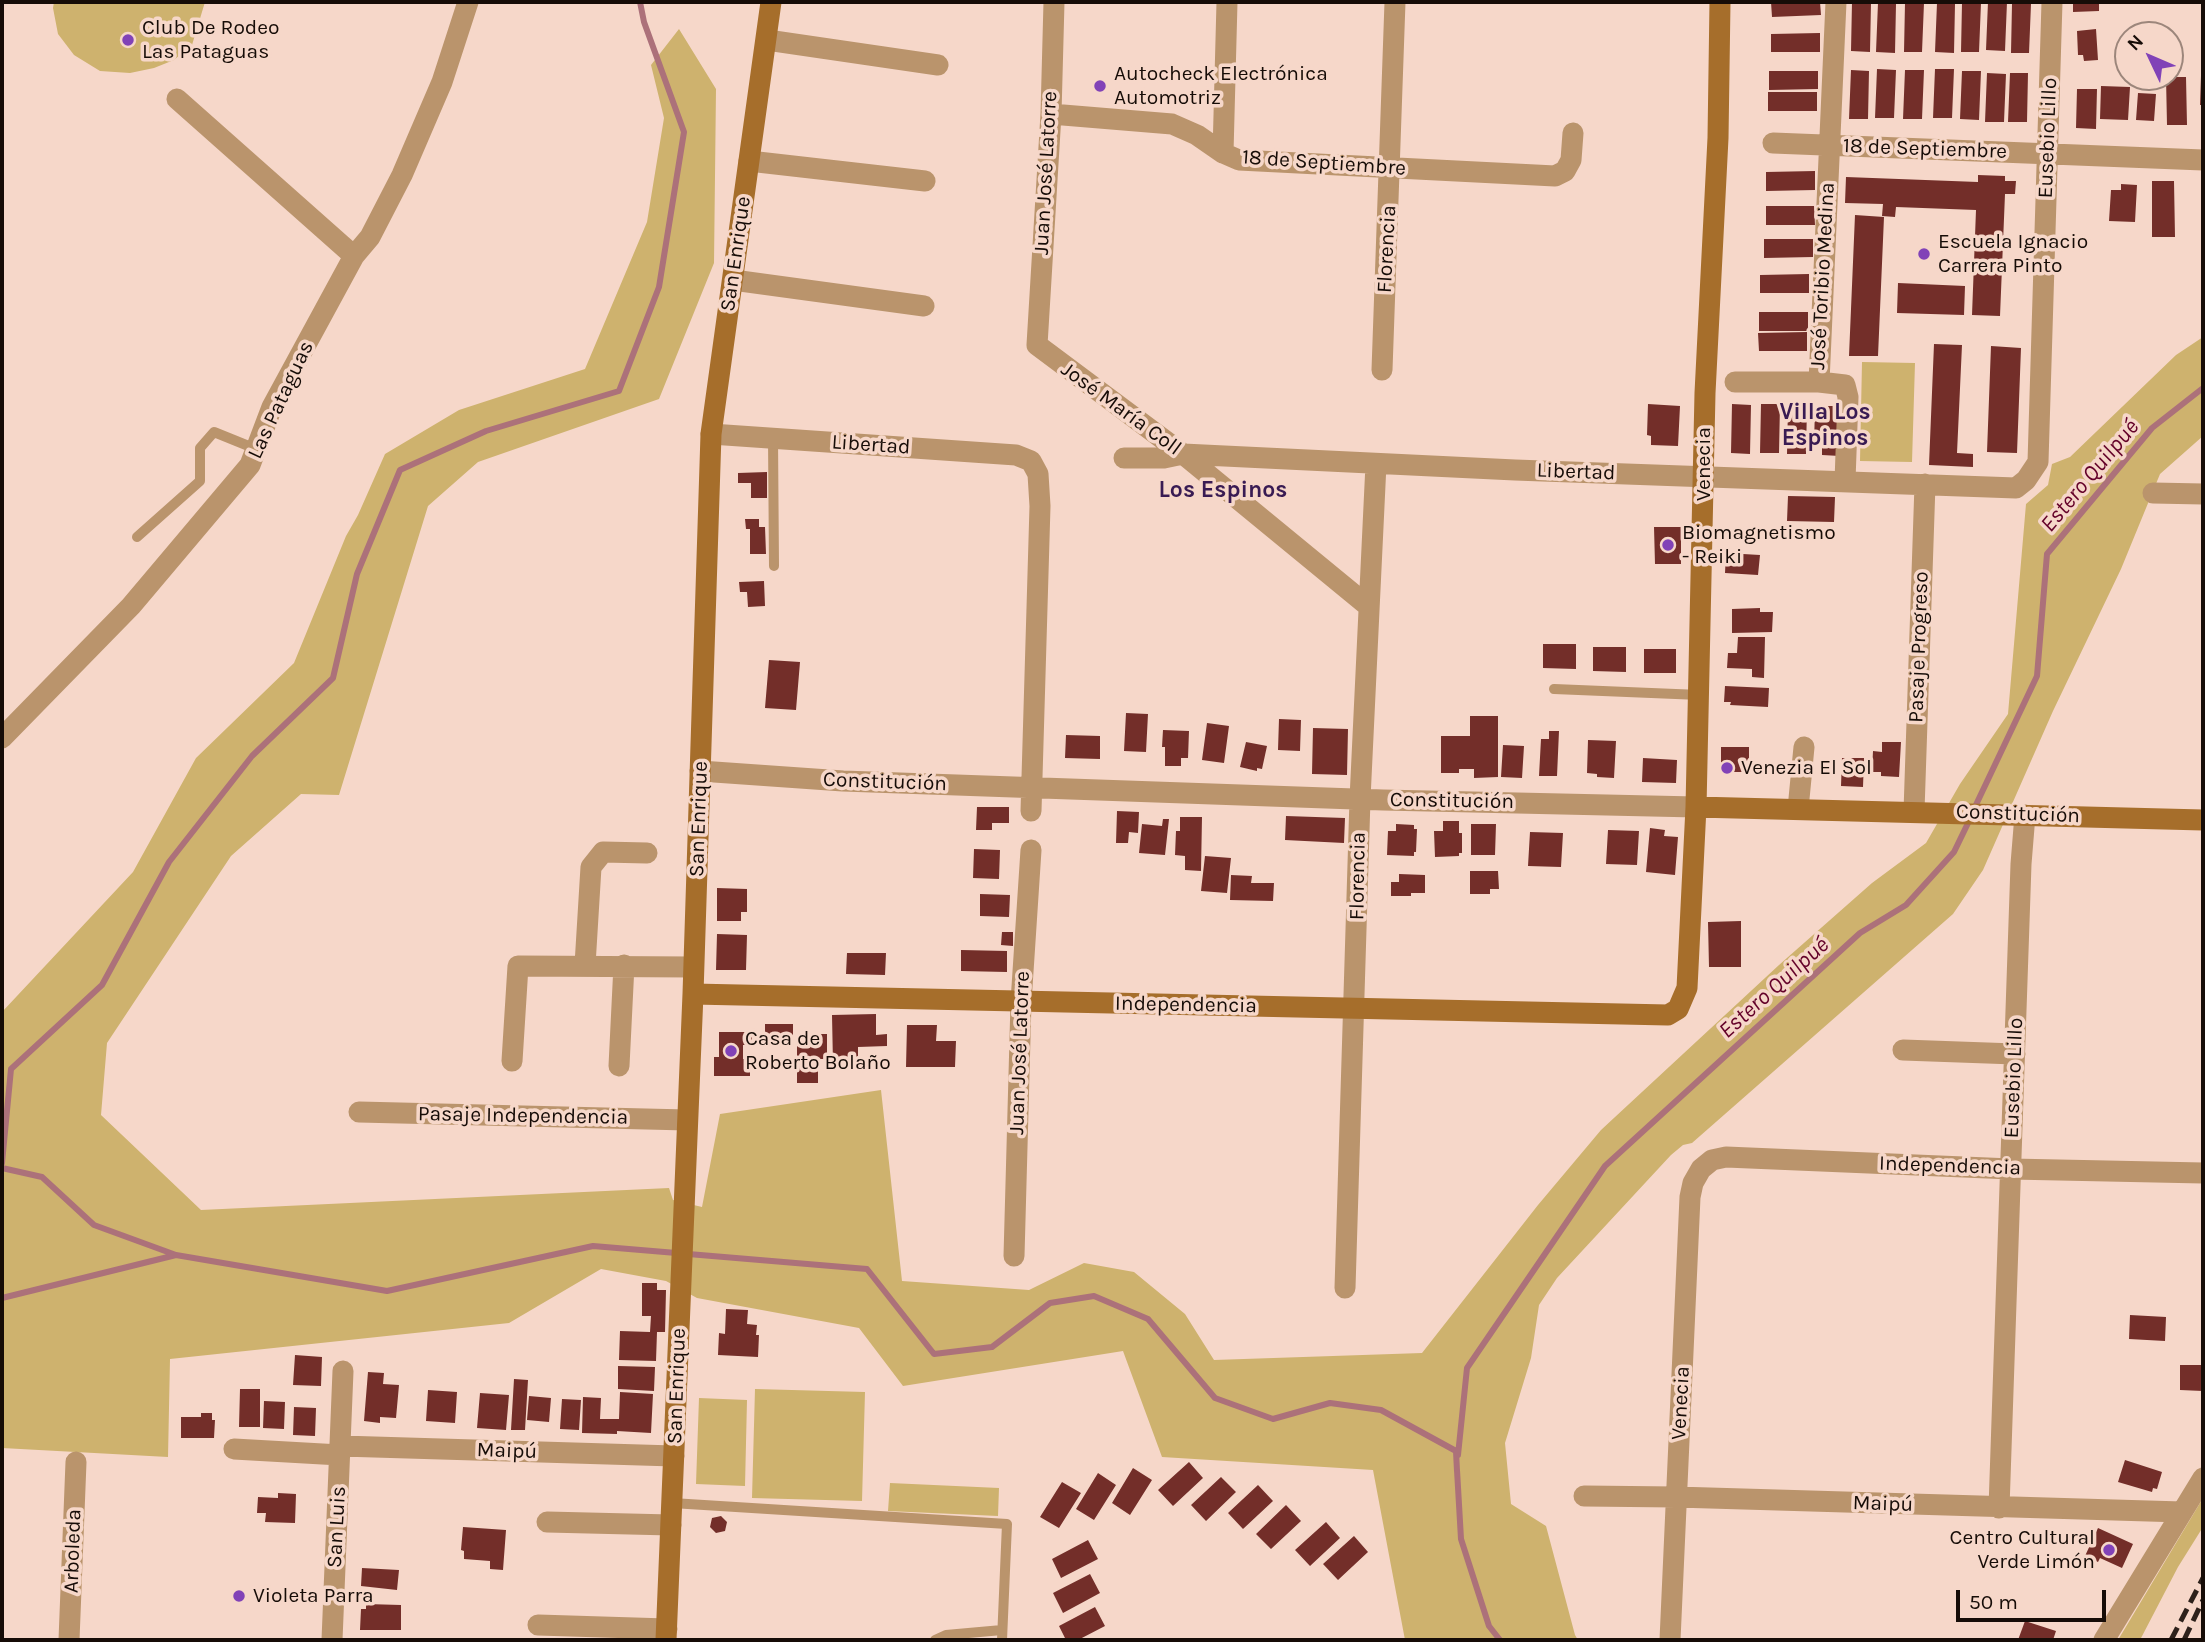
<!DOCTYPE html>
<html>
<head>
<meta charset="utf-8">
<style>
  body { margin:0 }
  #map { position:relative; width:2205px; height:1642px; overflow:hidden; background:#f6d7c9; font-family:Karla,sans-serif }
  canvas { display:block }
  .frame { position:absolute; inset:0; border:4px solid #160c07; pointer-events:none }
  .north { position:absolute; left:2114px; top:21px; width:70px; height:70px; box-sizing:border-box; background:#f6d7c9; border:2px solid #9c867b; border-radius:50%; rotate:314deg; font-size:19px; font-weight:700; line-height:28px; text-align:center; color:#160c07 }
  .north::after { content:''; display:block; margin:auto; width:24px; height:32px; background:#8142b7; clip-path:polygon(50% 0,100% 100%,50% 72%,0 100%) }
  .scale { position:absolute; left:1956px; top:1590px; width:150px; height:32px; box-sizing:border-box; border:4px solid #160c07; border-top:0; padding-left:9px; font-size:21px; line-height:24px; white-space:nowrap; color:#160c07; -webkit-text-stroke:5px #f6d7c9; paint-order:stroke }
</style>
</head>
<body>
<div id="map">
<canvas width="2205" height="1642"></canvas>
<div class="frame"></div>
<div class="north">N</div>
<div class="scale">50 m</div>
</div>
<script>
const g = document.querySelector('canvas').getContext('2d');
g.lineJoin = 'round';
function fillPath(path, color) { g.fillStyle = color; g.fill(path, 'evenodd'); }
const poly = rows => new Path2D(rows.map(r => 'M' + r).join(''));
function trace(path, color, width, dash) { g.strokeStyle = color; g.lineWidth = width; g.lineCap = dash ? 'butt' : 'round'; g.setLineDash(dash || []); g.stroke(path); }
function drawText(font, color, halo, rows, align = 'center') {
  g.font = font + ' Karla,sans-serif'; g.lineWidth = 7; g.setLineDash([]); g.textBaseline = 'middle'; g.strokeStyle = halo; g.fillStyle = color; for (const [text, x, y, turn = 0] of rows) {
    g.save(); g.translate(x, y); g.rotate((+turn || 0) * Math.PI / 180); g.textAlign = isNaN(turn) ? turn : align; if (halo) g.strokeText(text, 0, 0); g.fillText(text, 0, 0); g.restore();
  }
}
fillPath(poly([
  [54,2,205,2,192,45,174,60,154,68,130,73,100,71,74,55,58,34,53,8],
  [679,29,716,89,714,263,659,399,478,462,428,506,339,795,301,794,231,856,107,1043,101,1115,201,1210,669,1188,673,1200,702,1207,720,1114,881,1090,902,1281,1029,1290,1084,1263,1134,1272,1185,1314,1214,1360,1422,1353,1538,1205,1601,1130,1779,965,1872,883,1926,843,1960,784,2008,714,2026,504,2048,485,2052,464,2070,457,2176,355,2203,337,2203,436,2160,474,2121,569,2053,711,1983,870,1953,914,1692,1143,1683,1145,1671,1155,1557,1278,1539,1305,1531,1358,1505,1443,1511,1504,1546,1526,1575,1635,1578,1640,1405,1640,1373,1470,1162,1457,1123,1351,903,1386,859,1328,697,1298,666,1281,601,1269,509,1323,170,1359,168,1457,2,1448,2,1012,133,872,196,758,294,663,346,536,358,515,385,454,459,410,585,369,647,222,664,118,651,65],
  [1862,362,1915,363,1912,462,1860,461],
  [755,1389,865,1392,862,1501,752,1498],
  [699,1398,747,1400,745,1486,696,1484],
  [890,1483,999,1488,998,1516,888,1511],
  [2203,1498,2203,1527,2178,1567,2140,1640,2118,1640]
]), '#ceb26e');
trace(poly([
  [1974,809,2037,676,2047,554,2152,428,2203,388],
  [2,1163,11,1069,102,985,169,862,252,756,333,678,357,574,400,470,486,431,619,391,659,287,684,132,644,22,640,2],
  [2,1168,42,1177,94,1225,176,1255,387,1291,593,1246,867,1269,934,1354,992,1347,1050,1303,1094,1296,1148,1319,1215,1398,1273,1419,1330,1403,1381,1410,1456,1451,1457,1471],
  [2,1298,176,1255],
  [1458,1455,1467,1368,1605,1166,1860,933,1906,905,1954,852,1970,819],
  [1457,1470,1461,1539,1489,1626,1500,1640]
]), '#ac717a', 6);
fillPath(poly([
  [1771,2,1820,2,1821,15,1772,17],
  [1852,2,1871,3,1870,52,1851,51],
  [1988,2,2007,2,2005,51,1986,50],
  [2073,2,2099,2,2099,11,2073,12],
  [1878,3,1896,4,1895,53,1876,52],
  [1905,3,1924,3,1922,52,1904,52],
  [1937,3,1955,4,1954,53,1935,52],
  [1962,3,1981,3,1979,52,1961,52],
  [2012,4,2031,4,2029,53,2011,53],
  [2096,29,2098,60,2084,61,2083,55,2078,55,2077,31],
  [1820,33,1820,52,1771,52,1771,34],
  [1877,69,1896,70,1894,118,1875,118],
  [1935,69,1954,69,1952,118,1933,118],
  [1851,70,1869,71,1868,119,1849,119],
  [1905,70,1924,70,1922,119,1903,119],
  [1769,71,1818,71,1818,89,1769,90],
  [1962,71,1981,71,1979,120,1960,119],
  [1987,73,2006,74,2004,122,1985,122],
  [2010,73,2028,73,2027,122,2008,122],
  [2201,76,2203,76,2203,105,2200,105],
  [2166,77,2186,77,2187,125,2167,125],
  [2101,86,2130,87,2128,120,2100,119],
  [2077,89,2097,89,2096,129,2076,128],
  [1768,92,1817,92,1817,111,1768,111],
  [2138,93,2156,94,2154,121,2136,120],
  [1815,171,1815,190,1766,191,1766,172],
  [1978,175,2005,176,2005,181,2016,181,2015,194,2005,194,2000,316,1972,315,1976,210,1896,207,1895,217,1882,216,1883,204,1845,203,1846,177,1978,182],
  [2152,181,2174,181,2175,237,2152,237],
  [2121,184,2137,185,2135,222,2109,221,2111,190,2121,190],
  [1766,206,1814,206,1815,225,1766,225],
  [1855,215,1884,217,1878,356,1849,356],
  [1764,239,1813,239,1813,257,1764,258],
  [1809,274,1809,293,1760,293,1760,275],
  [1898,283,1965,286,1964,315,1897,313],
  [1759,312,1808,312,1808,331,1759,331],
  [1807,332,1807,351,1759,351,1758,333],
  [1934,344,1962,345,1957,453,1973,454,1973,467,1929,465],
  [1991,346,2021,348,2017,453,1987,452],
  [1648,404,1680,406,1678,446,1651,445,1651,436,1647,435],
  [1732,404,1751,405,1750,454,1731,453],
  [1761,404,1780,404,1779,453,1760,453],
  [1788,405,1807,405,1806,454,1787,454],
  [1815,406,1842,406,1840,456,1822,455,1822,446,1814,446],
  [767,472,767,498,751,498,751,483,738,483,738,473],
  [1788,496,1835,497,1834,522,1787,521],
  [745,519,759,519,759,527,765,527,766,554,750,554,750,529,746,529],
  [1654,527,1681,527,1681,564,1655,564],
  [1726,553,1760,555,1758,575,1725,573],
  [764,581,765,606,748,607,747,592,740,592,739,582],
  [1760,608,1760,612,1773,612,1772,632,1732,633,1732,609],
  [1738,637,1765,637,1764,678,1752,677,1752,669,1727,668,1728,653,1737,653],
  [1543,644,1576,644,1576,669,1543,668],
  [1593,647,1626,647,1626,672,1593,671],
  [1644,649,1676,649,1676,673,1644,673],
  [769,660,800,662,796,710,765,708],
  [1725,686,1769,688,1768,707,1730,705,1731,702,1724,702],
  [1126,713,1148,714,1146,752,1124,751],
  [1470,716,1498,716,1498,777,1474,778,1474,769,1459,769,1459,773,1441,773,1441,736,1470,736],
  [1279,719,1301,720,1300,751,1278,750],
  [1207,723,1229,726,1224,763,1202,760],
  [1313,728,1348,729,1347,775,1312,774],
  [1163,730,1189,731,1188,758,1181,758,1181,766,1165,766,1165,747,1162,747],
  [1549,731,1559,731,1557,776,1539,776,1541,739,1549,739],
  [1066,735,1100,736,1100,759,1065,758],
  [1588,740,1616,741,1614,778,1597,777,1597,774,1587,773],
  [1246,742,1267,746,1262,769,1257,768,1257,771,1240,767],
  [1882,742,1901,742,1899,777,1881,776,1881,772,1872,772,1873,751,1882,752],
  [1503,745,1524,746,1522,778,1501,777],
  [1721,747,1749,747,1749,772,1721,772],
  [1643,758,1677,760,1676,783,1642,782],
  [1842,758,1864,758,1863,787,1841,786],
  [977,807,1009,807,1009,823,992,823,992,830,976,830],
  [1117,811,1139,812,1138,833,1129,832,1128,843,1116,843],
  [1286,816,1345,818,1344,843,1285,840],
  [1180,817,1202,817,1201,871,1185,870,1185,856,1175,855,1176,831,1180,831],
  [1163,819,1169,819,1165,855,1139,853,1142,824,1162,826],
  [1443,821,1459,821,1459,833,1462,833,1462,853,1459,853,1459,856,1435,857,1434,831,1443,831],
  [1396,824,1414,825,1414,829,1417,829,1416,852,1414,852,1414,856,1387,855,1388,831,1396,831],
  [1471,824,1496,824,1495,855,1471,855],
  [1650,828,1665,830,1664,836,1678,837,1675,875,1646,872],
  [1608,830,1639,831,1637,865,1606,864],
  [1530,832,1563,833,1561,867,1528,866],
  [974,849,1000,850,999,879,973,878],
  [1205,856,1231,858,1227,893,1201,891],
  [1470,871,1498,871,1499,889,1490,889,1490,894,1470,894],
  [1399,874,1425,875,1425,893,1411,893,1411,896,1391,896,1391,882,1399,882],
  [1231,875,1252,876,1251,883,1274,883,1273,901,1230,900],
  [717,888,747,889,747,912,741,912,741,921,717,921],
  [980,894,1010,895,1009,917,980,916],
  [1741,921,1741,967,1709,967,1708,922],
  [1002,932,1013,932,1013,946,1001,945],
  [717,934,747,935,746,970,716,970],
  [961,950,1007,951,1007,972,961,971],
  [847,953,886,953,885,975,846,974],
  [876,1014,876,1035,887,1034,887,1046,858,1047,858,1063,833,1064,832,1015],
  [765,1024,793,1024,793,1047,765,1047],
  [907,1025,937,1025,936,1041,956,1041,955,1067,906,1067],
  [719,1032,752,1032,752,1045,743,1045,743,1059,750,1059,750,1076,714,1076,714,1057,719,1057],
  [797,1034,827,1034,827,1059,818,1059,818,1083,797,1083],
  [642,1283,657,1283,657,1290,666,1290,665,1332,657,1332,656,1361,619,1360,620,1331,650,1332,651,1316,642,1316],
  [726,1309,748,1310,747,1324,757,1325,756,1335,759,1335,758,1357,718,1355,719,1333,725,1334],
  [2130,1315,2166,1317,2165,1341,2129,1339],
  [295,1355,322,1357,321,1386,293,1385],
  [2180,1365,2203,1365,2203,1391,2180,1390],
  [618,1366,655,1367,654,1391,618,1389],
  [368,1372,384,1373,383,1384,399,1385,396,1418,380,1417,380,1423,364,1421],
  [514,1379,528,1380,525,1430,511,1430],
  [240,1389,260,1389,260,1427,239,1427],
  [428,1390,457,1392,455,1423,426,1421],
  [620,1392,653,1394,651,1433,617,1431,617,1434,582,1433,583,1397,601,1398,600,1419,619,1419],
  [480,1393,509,1395,506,1430,477,1428],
  [529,1396,551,1398,549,1422,527,1420],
  [562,1399,581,1400,579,1430,560,1429],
  [264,1401,285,1402,284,1429,263,1428],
  [294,1407,316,1408,315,1436,293,1435],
  [201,1413,212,1413,212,1420,215,1420,214,1438,181,1438,181,1417,201,1417],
  [2125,1460,2162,1472,2157,1489,2153,1488,2152,1492,2118,1482],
  [1189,1462,1203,1478,1173,1506,1158,1490],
  [1133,1468,1152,1480,1130,1515,1112,1503],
  [1098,1473,1116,1485,1094,1520,1076,1509],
  [1221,1477,1236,1492,1206,1521,1191,1505],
  [1062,1482,1081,1493,1059,1528,1040,1517],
  [1258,1485,1273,1501,1243,1529,1228,1513],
  [278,1493,296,1494,295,1523,265,1522,266,1513,257,1513,258,1497,278,1498],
  [1286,1505,1301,1521,1271,1549,1256,1534],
  [721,1516,727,1522,725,1531,716,1533,710,1527,712,1518],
  [1326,1522,1340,1538,1310,1566,1295,1550],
  [463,1527,506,1530,503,1570,490,1569,490,1561,464,1559,464,1551,461,1550],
  [2098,1528,2133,1544,2122,1568,2100,1558,2098,1562,2085,1556],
  [1354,1536,1368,1552,1338,1580,1323,1564],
  [1088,1540,1098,1559,1061,1578,1052,1559],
  [362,1568,399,1570,397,1590,361,1586],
  [1090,1574,1100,1593,1063,1613,1053,1593],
  [366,1604,401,1605,401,1630,360,1630,361,1609,366,1609],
  [1095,1607,1105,1626,1078,1640,1066,1640,1059,1626],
  [2025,1621,2056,1631,2053,1640,2018,1640]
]), '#732e29');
trace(poly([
  [773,438,774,566],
  [137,537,200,481,200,448,214,432,256,449],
  [1554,689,1700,695],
  [672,1503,1007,1524,1002,1640],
  [935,1640,946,1635,1002,1630]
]), '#ba946c', 10);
trace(poly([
  [1054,2,1051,114,1037,345,1183,454,1368,606],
  [1836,2,1819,382,1845,385,1848,397,1845,481],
  [767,40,938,65],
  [177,99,354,256],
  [1051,114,1172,124,1197,135,1223,153,1239,160,1555,176,1565,171,1571,160,1573,133],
  [1773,143,2203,160],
  [1223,153,1227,2],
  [749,161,925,181],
  [733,280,924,306],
  [1382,370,1395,2],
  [1735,382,1819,382],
  [711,434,1016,455,1031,461,1038,474,1040,506,1031,811],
  [1124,458,1164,458,1183,454,1515,470,2016,488,2026,480,2038,462,2052,2],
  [2153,493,2203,494],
  [2,738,131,606,250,465,272,407,354,256,370,237,402,175,442,82,468,2],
  [700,771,843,781,1383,800,1696,807],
  [1798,809,1804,747],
  [1914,811,1925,484],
  [585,965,591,867,603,852,647,853],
  [1903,1050,2015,1054],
  [512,1061,518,966,693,967],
  [619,1066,624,965],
  [359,1112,687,1120],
  [1014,1256,1021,1002,1031,850],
  [1345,1288,1360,799,1376,464],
  [341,1446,674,1456],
  [234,1449,340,1455],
  [1584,1496,1676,1497,2182,1512],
  [1999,1508,2021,864,2025,815],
  [547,1522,671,1525],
  [538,1625,667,1629],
  [69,1640,76,1462],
  [332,1640,343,1371],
  [1670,1640,1690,1197,1693,1183,1701,1169,1712,1160,1726,1157,2011,1169,2203,1173],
  [2104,1640,2203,1478]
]), '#ba946c', 21);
trace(poly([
  [1696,807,2203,820],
  [693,994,1668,1015,1678,1009,1687,988,1696,807,1705,393,1718,138,1720,2],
  [666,1640,693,994,711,434,771,2]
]), '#a66e2b', 21);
trace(poly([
  [2171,1640,2203,1578],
  [2184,1640,2203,1600]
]), '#2d211b', 5, [14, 7]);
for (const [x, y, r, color] of [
  [128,40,7,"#8142b7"],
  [1100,86,7,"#8142b7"],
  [1924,254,7,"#8142b7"],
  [1668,545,7,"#8142b7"],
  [1727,768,7,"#8142b7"],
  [731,1051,7,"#8142b7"],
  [2109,1550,7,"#8142b7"],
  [239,1596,7,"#8142b7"]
]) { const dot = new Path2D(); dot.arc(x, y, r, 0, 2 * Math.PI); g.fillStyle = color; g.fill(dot); trace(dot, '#f6d7c9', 2.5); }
drawText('21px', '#160c07', '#f6d7c9', [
  ["Club De Rodeo",142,28],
  ["Las Pataguas",142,52],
  ["Autocheck Electrónica",1114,74],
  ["Automotriz",1114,98],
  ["Escuela Ignacio",1938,242],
  ["Carrera Pinto",1938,266],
  ["Biomagnetismo",1682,533],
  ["- Reiki",1682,557],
  ["Venezia El Sol",1741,768],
  ["Casa de",745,1039],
  ["Roberto Bolaño",745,1063],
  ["Centro Cultural",2095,1538,"right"],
  ["Verde Limón",2095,1562,"right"],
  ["Violeta Parra",253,1596]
], 'left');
drawText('21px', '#160c07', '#f6d7c9', [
  ["Eusebio Lillo",2048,138,-88],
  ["18 de Septiembre",1925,149,2],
  ["18 de Septiembre",1324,163,4],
  ["Juan José Latorre",1046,173,-87],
  ["Florencia",1387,249,-87],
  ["San Enrique",736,254,-82],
  ["José Toribio Medina",1823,276,-87],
  ["Las Pataguas",281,400,-65],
  ["José María Coll",1121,409,36],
  ["Libertad",871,445,4],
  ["Venecia",1704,464,-90],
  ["Libertad",1576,472,2],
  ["Pasaje Progreso",1919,647,-88],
  ["Constitución",885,782,2],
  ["Constitución",1452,801,1],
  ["Constitución",2018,814,2],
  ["San Enrique",699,819,-88],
  ["Florencia",1358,876,-89],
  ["Independencia",1186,1005,1],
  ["Juan José Latorre",1020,1053,-88],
  ["Eusebio Lillo",2014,1078,-88],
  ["Pasaje Independencia",523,1116,1],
  ["Independencia",1950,1166,2],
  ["San Enrique",677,1386,-88],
  ["Venecia",1681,1403,-87],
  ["Maipú",507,1451,2],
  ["Maipú",1883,1504,2],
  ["San Luis",337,1527,-87],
  ["Arboleda",73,1551,-88]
]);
drawText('bold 23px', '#391b53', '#f6d7c9', [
  ["Villa Los",1825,412],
  ["Espinos",1825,438],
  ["Los Espinos",1223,490]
]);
drawText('italic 23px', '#640229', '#f6d7c9', [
  ["Estero Quilpué",2090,476,-50],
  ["Estero Quilpué",1774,988,-42]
]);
</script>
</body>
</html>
